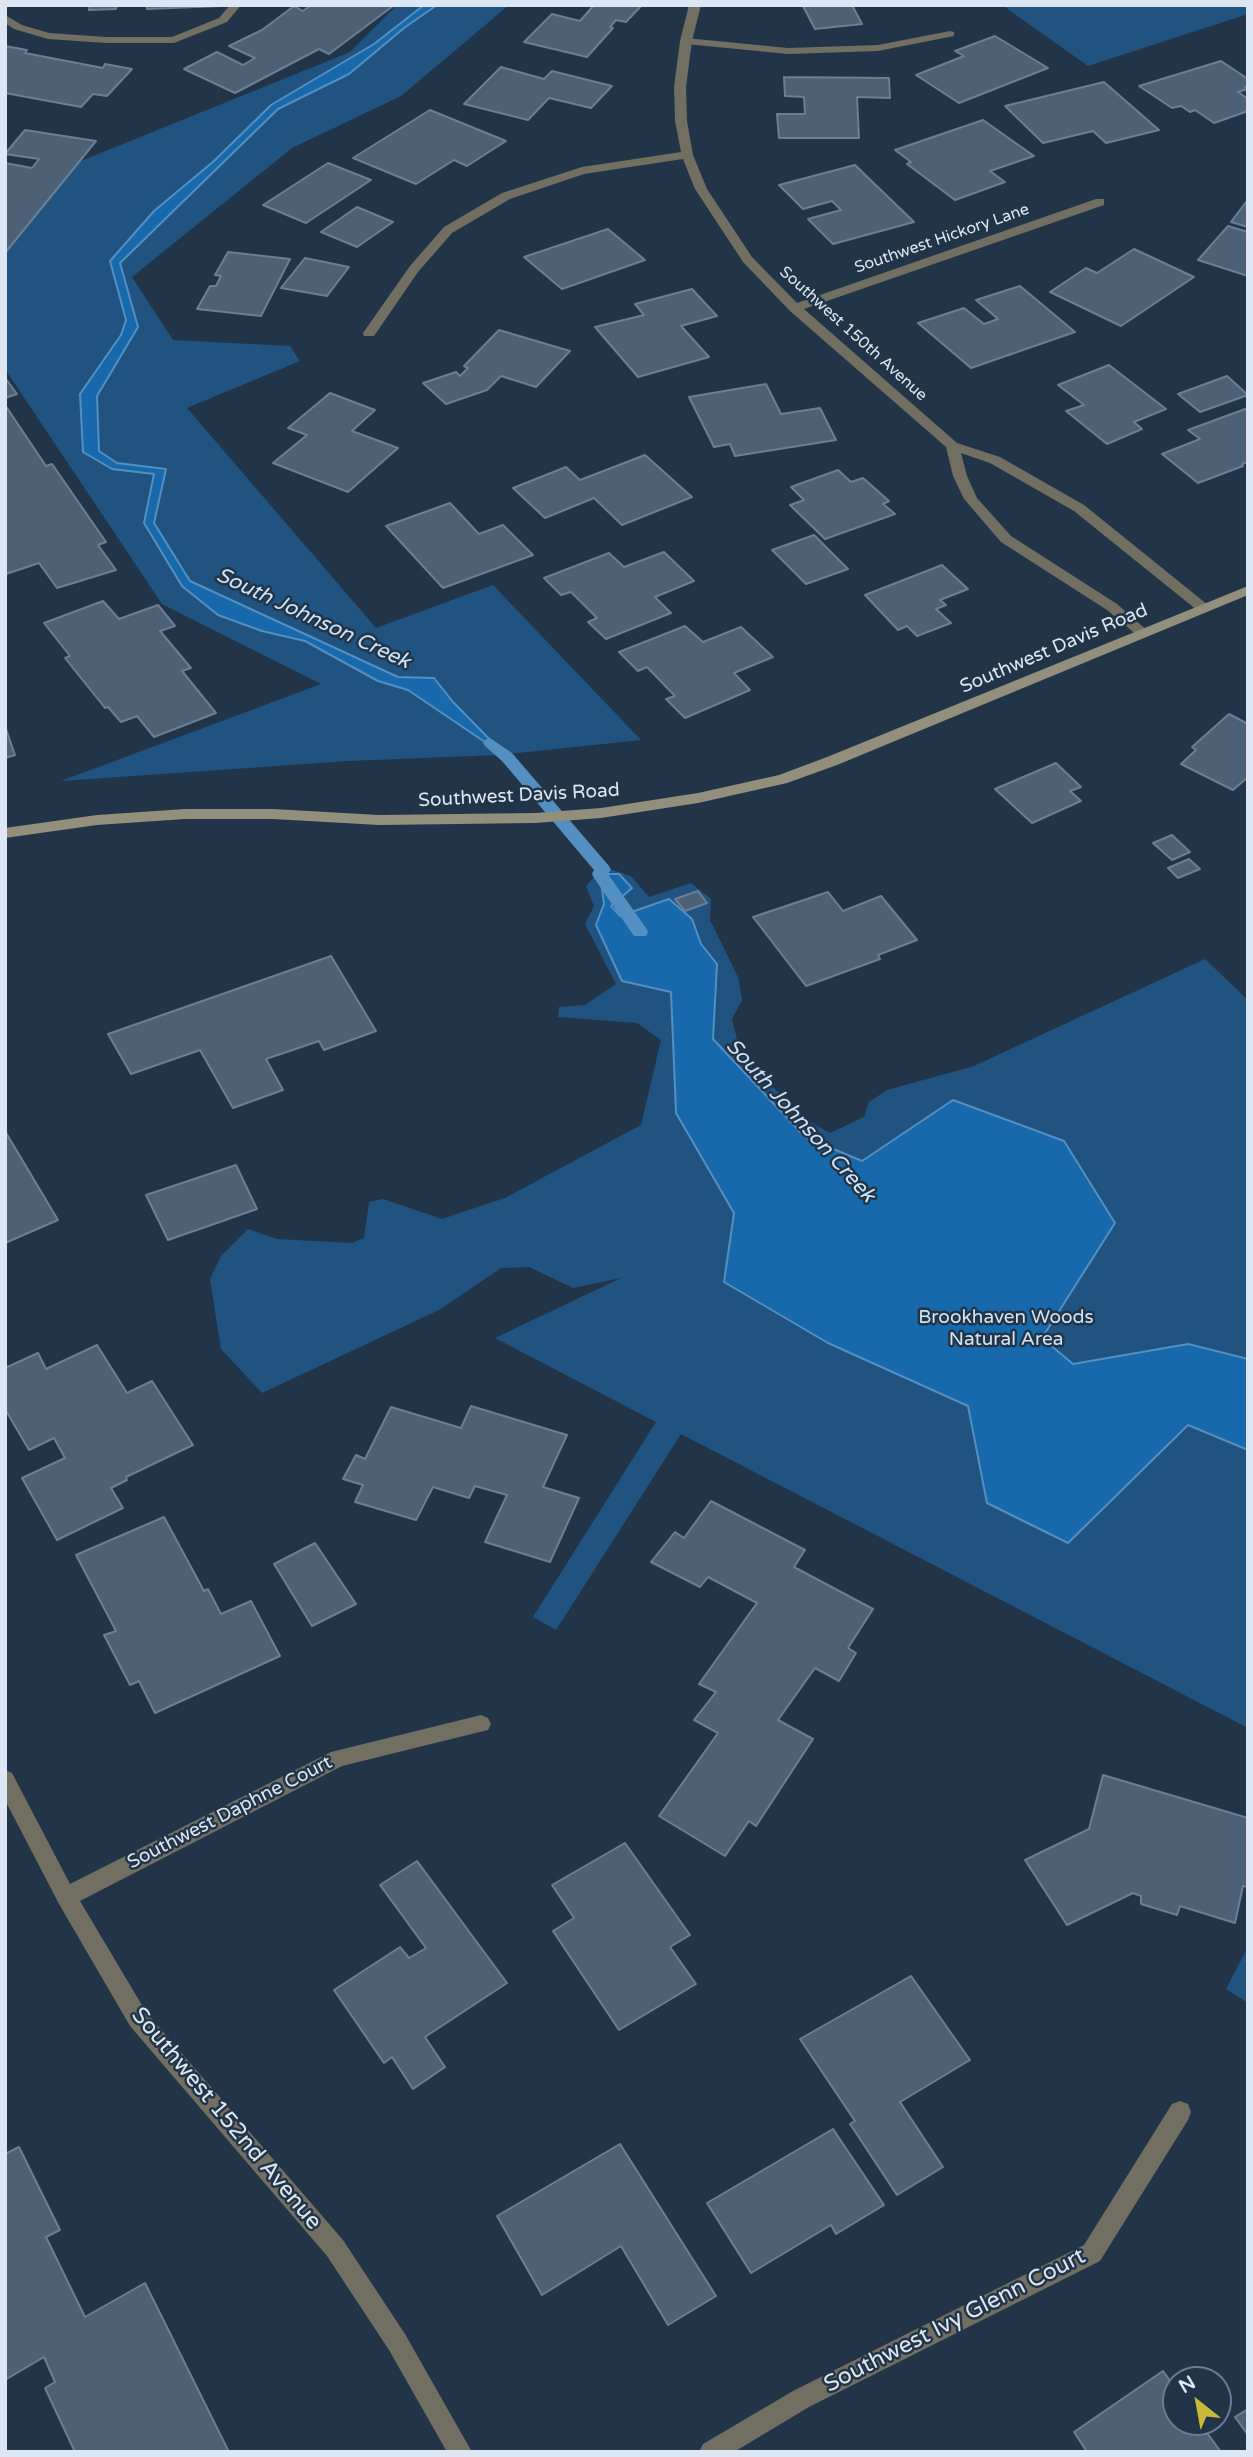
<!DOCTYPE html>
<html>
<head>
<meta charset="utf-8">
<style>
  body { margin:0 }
  #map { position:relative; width:1253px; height:2457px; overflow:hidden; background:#223548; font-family:"Varela Round",sans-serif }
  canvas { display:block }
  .frame { position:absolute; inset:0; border:7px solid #dce7f3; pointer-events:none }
  .north { position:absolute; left:1162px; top:2366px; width:70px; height:70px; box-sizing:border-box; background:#223548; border:2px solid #6c7c8c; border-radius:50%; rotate:329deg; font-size:19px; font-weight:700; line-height:28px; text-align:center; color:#dce7f3 }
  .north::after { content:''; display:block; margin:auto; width:24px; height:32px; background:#caba3a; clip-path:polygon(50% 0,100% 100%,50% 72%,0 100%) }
</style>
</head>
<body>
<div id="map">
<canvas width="1253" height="2457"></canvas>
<div class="frame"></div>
<div class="north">N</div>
</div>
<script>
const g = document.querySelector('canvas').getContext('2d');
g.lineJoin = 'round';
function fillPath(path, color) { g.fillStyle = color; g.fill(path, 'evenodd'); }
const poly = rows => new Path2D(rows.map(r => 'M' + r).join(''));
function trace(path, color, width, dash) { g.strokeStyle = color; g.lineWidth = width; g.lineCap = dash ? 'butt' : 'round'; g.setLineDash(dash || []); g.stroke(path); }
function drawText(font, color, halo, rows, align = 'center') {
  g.font = font + ' "Varela Round",sans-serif'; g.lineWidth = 5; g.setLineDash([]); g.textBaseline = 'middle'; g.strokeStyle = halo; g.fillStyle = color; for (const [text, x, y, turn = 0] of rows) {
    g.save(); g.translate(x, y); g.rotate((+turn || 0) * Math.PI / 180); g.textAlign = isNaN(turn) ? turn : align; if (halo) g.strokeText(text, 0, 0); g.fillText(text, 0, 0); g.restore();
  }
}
fillPath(poly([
  [397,5,509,5,401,96,292,148,132,277,173,340,290,346,300,361,187,408,376,628,493,585,641,740,499,755,348,761,61,781,321,684,162,604,5,369,5,247,76,163,350,52],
  [1002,5,1248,5,1248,14,1088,66],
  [604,867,631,876,649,897,691,883,711,899,710,920,738,977,742,1000,732,1019,741,1055,806,1120,830,1133,864,1117,869,1102,887,1090,974,1066,1205,959,1248,1000,1248,1728,681,1434,556,1630,533,1617,656,1422,495,1338,621,1278,573,1288,529,1267,501,1268,439,1310,262,1393,221,1349,210,1279,221,1256,248,1229,277,1239,352,1243,364,1238,369,1202,383,1199,442,1219,505,1198,641,1125,661,1040,637,1023,558,1017,559,1007,585,1005,616,984,585,924,594,906,586,886],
  [1248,1947,1248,2003,1226,1989]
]), '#205380');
const water = poly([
  [424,5,437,5,404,28,349,74,278,109,120,263,138,327,97,396,99,451,117,463,166,469,154,523,190,581,398,677,434,678,453,702,507,757,408,690,378,681,305,641,262,631,218,615,182,586,144,523,154,474,112,469,83,452,80,394,121,335,126,320,110,261,154,211,214,161,271,105,374,44,424,5],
  [600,874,619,874,632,888,611,906,620,916,669,899,692,919,701,944,717,964,713,1039,805,1137,862,1161,953,1100,1064,1141,1115,1223,1042,1338,1073,1364,1188,1344,1248,1359,1248,1450,1188,1425,1068,1543,987,1503,968,1406,828,1343,724,1282,734,1213,676,1113,671,992,622,981,596,925,604,904,600,874]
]);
fillPath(water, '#1869ab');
trace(water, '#538fc1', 2);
fillPath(poly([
  [490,738,512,753,609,866,611,870,608,874,646,928,648,932,646,936,634,936,594,878,592,874,594,870,502,761,485,746,483,743,485,740,490,738]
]), '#538fc1');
const building = poly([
  [90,5,117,5,116,9,89,10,90,5],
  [147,5,220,5,221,6,147,9,147,5],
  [311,5,393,6,329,54,319,49,235,93,184,69,217,52,243,65,255,58,229,46,262,30,294,6,303,11,311,5],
  [594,5,642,5,626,22,616,20,610,27,613,28,587,57,524,42,552,14,580,21,594,5],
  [852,5,862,24,815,29,803,6,852,5],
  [995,36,1048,68,959,103,916,75,964,56,955,51,995,36],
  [5,46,27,50,25,53,103,68,105,64,132,69,107,96,93,94,81,107,5,93,5,46],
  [1221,61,1248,79,1248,86,1245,87,1247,89,1238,92,1248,99,1248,111,1214,123,1195,110,1190,112,1181,106,1172,108,1139,86,1221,61],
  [501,67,544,79,552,71,612,86,591,108,549,98,528,120,464,104,501,67],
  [784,77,889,78,890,98,857,97,859,138,779,138,777,114,805,114,804,97,785,96,784,77],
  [1104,82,1159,130,1106,143,1093,131,1043,143,1005,106,1104,82],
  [430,110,506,141,467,166,454,160,416,184,353,158,430,110],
  [983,120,1034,156,990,171,1005,182,955,200,907,164,911,162,895,150,983,120],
  [25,130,96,141,5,253,5,163,32,168,39,159,5,154,25,130],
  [328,163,371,180,306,223,263,205,328,163],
  [855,165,914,222,833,244,808,219,841,210,832,201,803,209,779,185,855,165],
  [1246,202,1248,227,1231,222,1246,202],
  [357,207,393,222,357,247,321,232,357,207],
  [1228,226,1248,232,1248,276,1198,260,1228,226],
  [608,229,645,260,562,289,524,257,608,229],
  [1134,249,1194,277,1121,326,1050,292,1086,268,1097,273,1134,249],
  [228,252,290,259,261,316,197,309,210,286,216,286,221,276,215,275,228,252],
  [305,258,349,267,327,296,281,288,305,258],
  [1020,286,1075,332,971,368,918,323,964,308,984,324,998,319,976,300,1020,286],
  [692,289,717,316,681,326,709,357,638,377,595,327,644,315,635,304,692,289],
  [499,330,570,351,536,387,501,376,487,390,446,404,423,383,456,372,460,376,468,368,464,366,499,330],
  [1109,365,1166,409,1134,422,1142,429,1107,444,1066,411,1084,405,1058,385,1109,365],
  [1227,376,1248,395,1200,412,1178,394,1227,376],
  [5,379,6,379,17,394,5,398,5,379],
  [766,384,781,414,820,408,836,440,735,456,730,444,714,447,689,397,766,384],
  [330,393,375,410,352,431,398,448,348,492,273,463,307,435,288,428,330,393],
  [5,405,46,466,52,464,106,542,98,545,116,570,57,588,39,563,6,574,5,405],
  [1248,408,1248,462,1242,464,1243,466,1198,483,1162,454,1200,439,1188,430,1248,408],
  [645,455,692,497,622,525,594,498,545,518,513,488,566,467,580,480,645,455],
  [838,470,851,482,863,478,889,501,883,504,895,514,825,539,790,505,804,500,791,487,838,470],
  [450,503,479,534,503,525,533,555,443,588,386,526,450,503],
  [814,535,848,569,806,584,772,550,814,535],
  [664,552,694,581,655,597,671,613,606,639,588,622,597,618,571,592,561,595,544,578,609,553,624,567,664,552],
  [942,565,968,589,940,600,946,605,936,609,951,623,917,636,907,626,898,630,865,595,942,565],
  [103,601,119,619,158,605,175,626,160,631,191,668,182,671,216,713,154,737,137,716,121,722,108,707,105,708,65,658,70,656,44,623,103,601],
  [685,626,703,642,741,627,773,657,734,673,750,690,685,718,666,699,675,696,647,667,638,671,619,652,685,626],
  [1229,714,1248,724,1248,777,1233,790,1181,764,1196,750,1192,747,1229,714],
  [5,726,15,755,5,758,5,726],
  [1056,763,1081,787,1070,791,1081,801,1032,823,995,789,1056,763],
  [1172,835,1190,852,1172,860,1153,843,1172,835],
  [1189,859,1200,869,1178,878,1168,868,1189,859],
  [698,891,707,903,685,911,675,899,698,891],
  [828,892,843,911,881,896,917,940,878,955,880,959,806,986,753,917,828,892],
  [331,956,376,1031,324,1050,319,1041,266,1059,283,1090,233,1108,200,1050,131,1074,108,1034,331,956],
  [5,1131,58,1220,5,1243,5,1131],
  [236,1165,257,1209,168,1240,146,1195,236,1165],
  [97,1345,127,1393,152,1381,193,1445,126,1477,127,1480,111,1488,123,1508,57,1540,22,1478,65,1458,54,1438,29,1450,5,1409,5,1368,38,1353,46,1369,97,1345],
  [471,1406,567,1435,543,1487,579,1498,550,1562,485,1542,507,1495,475,1486,469,1498,433,1487,416,1520,355,1502,363,1485,343,1479,356,1455,365,1459,391,1407,461,1428,471,1406],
  [711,1501,805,1550,794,1567,873,1609,848,1648,856,1653,839,1681,815,1668,778,1720,813,1739,756,1826,749,1821,725,1856,659,1816,718,1733,694,1720,716,1692,699,1684,757,1603,708,1577,700,1587,651,1562,675,1532,684,1538,711,1501],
  [164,1517,204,1591,208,1589,221,1614,251,1601,280,1656,155,1713,139,1681,130,1685,104,1635,116,1631,76,1555,164,1517],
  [315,1543,356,1604,312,1626,274,1564,315,1543],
  [1103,1775,1248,1818,1248,1887,1243,1886,1235,1923,1180,1906,1177,1915,1141,1904,1141,1896,1133,1893,1067,1925,1025,1860,1089,1829,1103,1775],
  [625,1843,690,1935,670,1947,696,1984,619,2030,553,1931,574,1918,552,1885,625,1843],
  [417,1861,507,1983,425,2037,445,2067,413,2089,392,2057,384,2063,334,1990,400,1947,409,1958,426,1948,380,1885,417,1861],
  [911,1976,970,2060,900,2102,943,2167,897,2195,850,2124,855,2121,800,2039,911,1976],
  [833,2129,884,2205,836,2234,831,2225,751,2273,707,2203,833,2129],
  [620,2144,716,2296,668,2325,621,2246,542,2295,497,2216,620,2144],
  [19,2147,60,2230,46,2237,85,2317,145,2283,229,2452,71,2452,74,2450,45,2388,55,2382,44,2357,5,2380,5,2154,19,2147],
  [1163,2371,1176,2389,1176,2422,1199,2422,1221,2452,1087,2452,1074,2432,1163,2371],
  [1248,2409,1248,2435,1235,2417,1248,2409]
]);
fillPath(building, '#4c6175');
trace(building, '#6a7f95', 2);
fillPath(poly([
  [950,31,954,32,954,36,878,51,788,54,686,44,680,41,686,38,788,48,878,45,950,31]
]), '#706f62');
fillPath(poly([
  [230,5,241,5,227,22,174,43,106,43,48,39,14,29,5,23,5,15,22,25,49,33,106,37,172,37,219,18,230,5],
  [689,5,701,5,692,41,686,87,687,121,693,155,707,189,752,257,797,303,1096,199,1104,199,1104,205,804,309,957,443,1000,457,1084,505,1208,605,1208,611,1198,611,1074,511,990,463,961,453,967,476,977,498,1011,536,1117,604,1150,633,1148,636,1138,636,1107,610,1001,542,964,499,953,476,946,447,790,311,743,262,695,189,683,159,584,174,510,199,452,233,418,272,374,336,364,336,363,333,410,266,444,227,502,193,582,167,681,152,675,121,674,87,680,41,689,5],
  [481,1715,488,1718,491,1724,488,1730,342,1766,80,1901,146,2012,343,2240,405,2334,472,2452,447,2452,389,2350,327,2256,130,2026,59,1904,5,1800,5,1770,12,1773,70,1884,331,1752,481,1715],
  [1180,2101,1188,2104,1191,2112,1188,2120,1100,2261,809,2407,734,2452,699,2452,703,2444,793,2391,1084,2245,1172,2104,1180,2101]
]), '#706f62');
fillPath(poly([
  [1248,586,1248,595,837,765,787,783,698,803,601,818,535,823,379,825,273,819,185,819,97,825,5,838,5,828,97,815,185,809,273,809,379,815,535,813,601,808,698,793,779,775,827,757,1248,586]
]), '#928f7c');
drawText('16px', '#dce7f3', '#223548', [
  ["Southwest Hickory Lane",942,239,-19],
  ["Southwest 150th Avenue",853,334,42]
]);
drawText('19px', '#dce7f3', '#223548', [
  ["Southwest Davis Road",1054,649,-23],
  ["Southwest Davis Road",519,796,-3],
  ["Southwest Daphne Court",230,1813,-27]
]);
drawText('19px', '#d1e3f5', '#223548', [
  ["Brookhaven Woods",1006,1318],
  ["Natural Area",1006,1340]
]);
drawText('italic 21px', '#d0e2f4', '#223548', [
  ["South Johnson Creek",313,619,25],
  ["South Johnson Creek",800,1121,48]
]);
drawText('23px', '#dce7f3', '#223548', [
  ["Southwest 152nd Avenue",226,2119,50],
  ["Southwest Ivy Glenn Court",955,2321,-27]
]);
</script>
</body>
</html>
